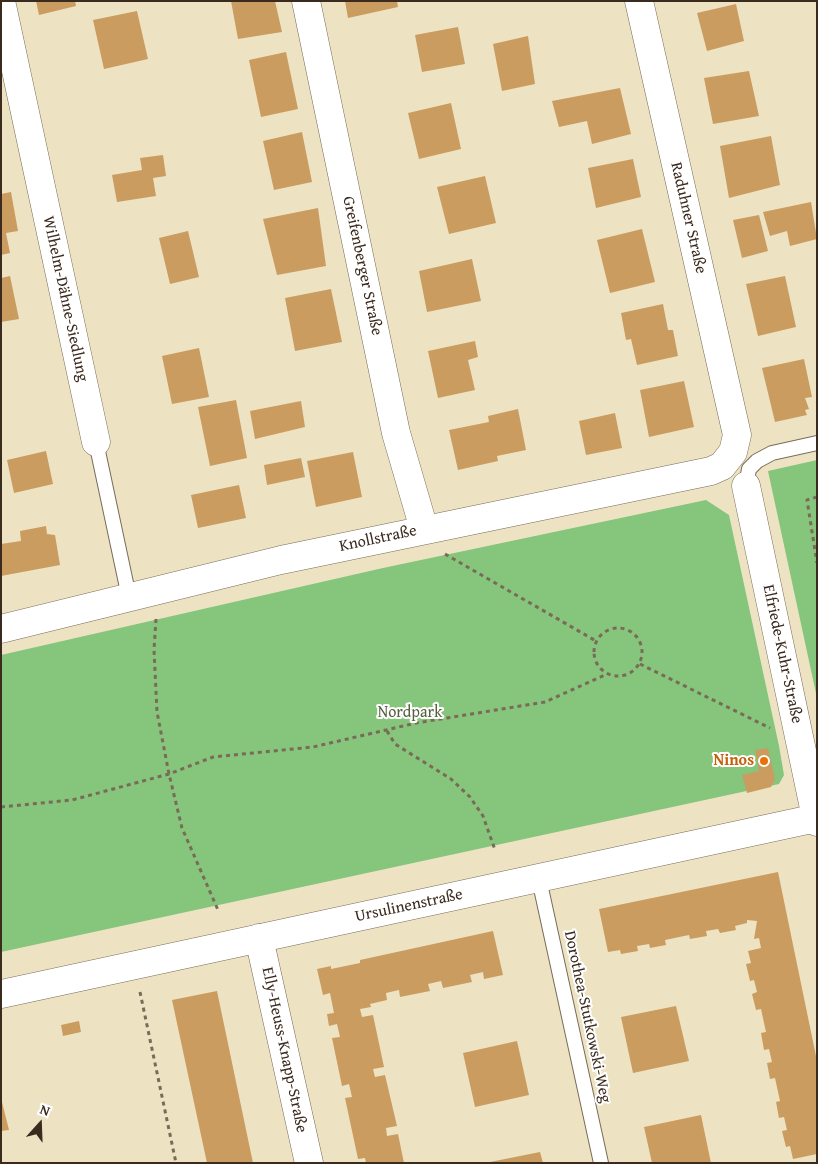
<!DOCTYPE html>
<html>
<head>
<meta charset="utf-8">
<style>
  body { margin:0 }
  #map { position:relative; width:818px; height:1164px; overflow:hidden; background:#ede3c3; font-family:"Gentium Book Plus",serif }
  canvas { display:block }
  .frame { position:absolute; inset:0; border:2px solid #3b2a1e; pointer-events:none }
  .north { position:absolute; left:15px; top:1099px; width:50px; height:50px; -webkit-text-stroke:4px #fff; paint-order:stroke; rotate:20deg; font-size:14px; font-weight:700; line-height:20px; text-align:center; color:#3b2a1e }
  .north::after { content:''; display:block; margin:auto; width:18px; height:22px; background:#3b2a1e; clip-path:polygon(50% 0,100% 100%,50% 72%,0 100%) }
</style>
</head>
<body>
<div id="map">
<canvas width="818" height="1164"></canvas>
<div class="frame"></div>
<div class="north">N</div>
</div>
<script>
const g = document.querySelector('canvas').getContext('2d');
g.lineJoin = 'round';
function fillPath(path, color) { g.fillStyle = color; g.fill(path, 'evenodd'); }
const poly = rows => new Path2D(rows.map(r => 'M' + r).join(''));
function trace(path, color, width, dash) { g.strokeStyle = color; g.lineWidth = width; g.lineCap = dash ? 'butt' : 'round'; g.setLineDash(dash || []); g.stroke(path); }
function drawText(font, color, halo, rows, align = 'center') {
  g.font = font + ' "Gentium Book Plus",serif'; g.lineWidth = 4; g.setLineDash([]); g.textBaseline = 'middle'; g.strokeStyle = halo; g.fillStyle = color; for (const [text, x, y, turn = 0] of rows) {
    g.save(); g.translate(x, y); g.rotate((+turn || 0) * Math.PI / 180); g.textAlign = isNaN(turn) ? turn : align; if (halo) g.strokeText(text, 0, 0); g.fillText(text, 0, 0); g.restore();
  }
}
fillPath(poly([
  [817,460,817,698,768,471],
  [706,500,729,515,779,746,784,775,779,784,1,952,1,655,383,568]
]), '#85c57c');
fillPath(poly([
  [36,1,75,1,76,6,39,15],
  [231,1,275,1,282,32,238,39],
  [345,1,397,1,398,7,348,18],
  [736,4,744,41,707,51,697,13],
  [137,11,148,59,104,69,93,20],
  [458,27,465,64,422,72,415,35],
  [528,36,535,84,502,91,493,44],
  [286,52,298,109,261,117,249,60],
  [749,71,759,116,713,124,704,78],
  [620,88,631,134,592,144,587,121,559,127,552,101],
  [451,103,461,149,419,159,408,113],
  [302,132,312,182,274,190,263,141],
  [771,136,780,185,729,198,720,146],
  [163,155,166,176,153,178,156,196,117,202,112,175,142,170,140,158],
  [633,159,641,197,596,208,588,168],
  [485,176,496,223,449,234,437,187],
  [11,192,18,231,6,233,10,253,1,255,1,194],
  [811,202,817,239,790,246,787,231,770,236,763,212],
  [318,208,326,266,277,275,263,219],
  [759,215,768,251,742,258,733,220],
  [642,229,655,282,610,293,597,240],
  [188,231,199,277,170,284,159,238],
  [472,259,481,301,427,312,419,271],
  [10,276,19,319,1,322,1,278],
  [785,276,796,327,758,336,746,284],
  [331,289,342,342,295,351,285,298],
  [663,304,668,330,673,330,678,356,637,365,631,339,626,340,621,313],
  [475,341,478,357,468,360,475,390,438,398,428,351],
  [199,348,209,397,172,404,162,356],
  [804,359,812,397,805,398,809,409,805,410,807,415,775,422,762,368],
  [684,381,694,427,649,437,640,390],
  [236,400,247,458,210,466,198,407],
  [301,401,305,427,255,439,250,411],
  [518,409,526,450,497,456,498,461,458,470,449,430,489,422,488,416],
  [615,413,622,448,586,455,579,421],
  [46,451,53,484,14,493,7,460],
  [353,452,362,497,316,507,307,461],
  [301,458,305,477,267,485,264,465],
  [239,485,246,518,198,528,191,495],
  [46,526,47,534,55,535,60,565,1,576,1,544,21,541,20,531],
  [768,748,775,779,771,787,747,793,742,775,759,771,755,750],
  [778,872,817,1061,817,1154,793,1159,790,1146,786,1147,782,1131,787,1130,784,1117,779,1118,776,1102,780,1101,775,1078,770,1079,767,1063,772,1062,769,1049,764,1050,761,1033,766,1032,761,1009,756,1010,752,994,757,992,754,980,750,981,746,964,751,963,748,951,761,948,759,938,754,939,757,921,747,920,747,923,735,926,736,930,720,933,718,929,706,931,707,936,690,939,689,935,665,940,666,945,650,948,649,944,637,946,638,951,621,954,620,950,608,952,599,909],
  [493,931,503,975,484,979,483,972,470,975,472,982,443,988,441,981,428,984,430,991,400,997,399,990,386,993,387,1000,370,1004,371,1007,360,1009,362,1017,373,1015,384,1067,373,1069,375,1077,385,1075,397,1126,386,1128,387,1136,398,1134,404,1163,366,1163,365,1158,358,1159,345,1098,352,1097,349,1084,342,1086,332,1038,340,1037,337,1024,329,1026,327,1014,334,1013,330,993,323,995,317,969,331,966,331,969,360,963,360,960],
  [217,991,253,1163,207,1163,172,1000],
  [676,1006,689,1061,633,1073,621,1017],
  [79,1021,81,1032,63,1036,61,1025],
  [517,1041,529,1095,475,1107,463,1053],
  [1,1098,9,1130,1,1131],
  [701,1115,711,1163,652,1163,644,1127],
  [540,1152,543,1163,490,1163,490,1162]
]), '#ca9c60');
const service = poly([
  [96,442,129,597],
  [746,486,749,469,757,461,772,453,817,443],
  [539,879,601,1163]
]);
const minor = poly([
  [1,1,96,442],
  [306,1,396,433,424,529],
  [746,486,817,822],
  [1,629,281,560,711,471,722,466,733,452,737,435,639,1],
  [259,938,309,1163],
  [1,994,817,818]
]);
trace(service, '#796b58', 16);
trace(minor, '#796b58', 29);
trace(poly([
  [817,497,807,500,817,563],
  [445,554,596,641],
  [156,619,154,650,157,712,169,774,182,828,218,910],
  '594 652a24 24 0 1 1 48 0a24 24 0 1 1-48 0Z',
  [640,664,770,728],
  [387,731,395,744,451,779,470,797,483,816,495,850],
  [1,807,72,800,169,774,213,757,313,747,416,723,545,702,607,674],
  [140,992,176,1163]
]), '#796b58', 3, [4, 4]);
trace(service, '#fff', 14);
trace(minor, '#fff', 28);
for (const [x, y, r, color] of [
  [764,761,5,"#e8710a"]
]) { const dot = new Path2D(); dot.arc(x, y, r, 0, 2 * Math.PI); g.fillStyle = color; g.fill(dot); trace(dot, '#fff', 2); }
drawText('16px', '#3b2a1e', '#fff', [
  ["Raduhner Straße",688,218,77],
  ["Greifenberger Straße",362,266,78],
  ["Wilhelm-Dähne-Siedlung",65,299,78],
  ["Knollstraße",378,539,-12],
  ["Elfriede-Kuhr-Straße",782,654,78],
  ["Ursulinenstraße",409,906,-12],
  ["Dorothea-Stutkowski-Weg",587,1017,78],
  ["Elly-Heuss-Knapp-Straße",284,1050,78]
]);
drawText('16px', '#55603f', '#fff', [
  ["Nordpark",410,713]
]);
drawText('bold 16px', '#c56008', '#fff', [
  ["Ninos",754,761]
], 'right');
</script>
</body>
</html>
